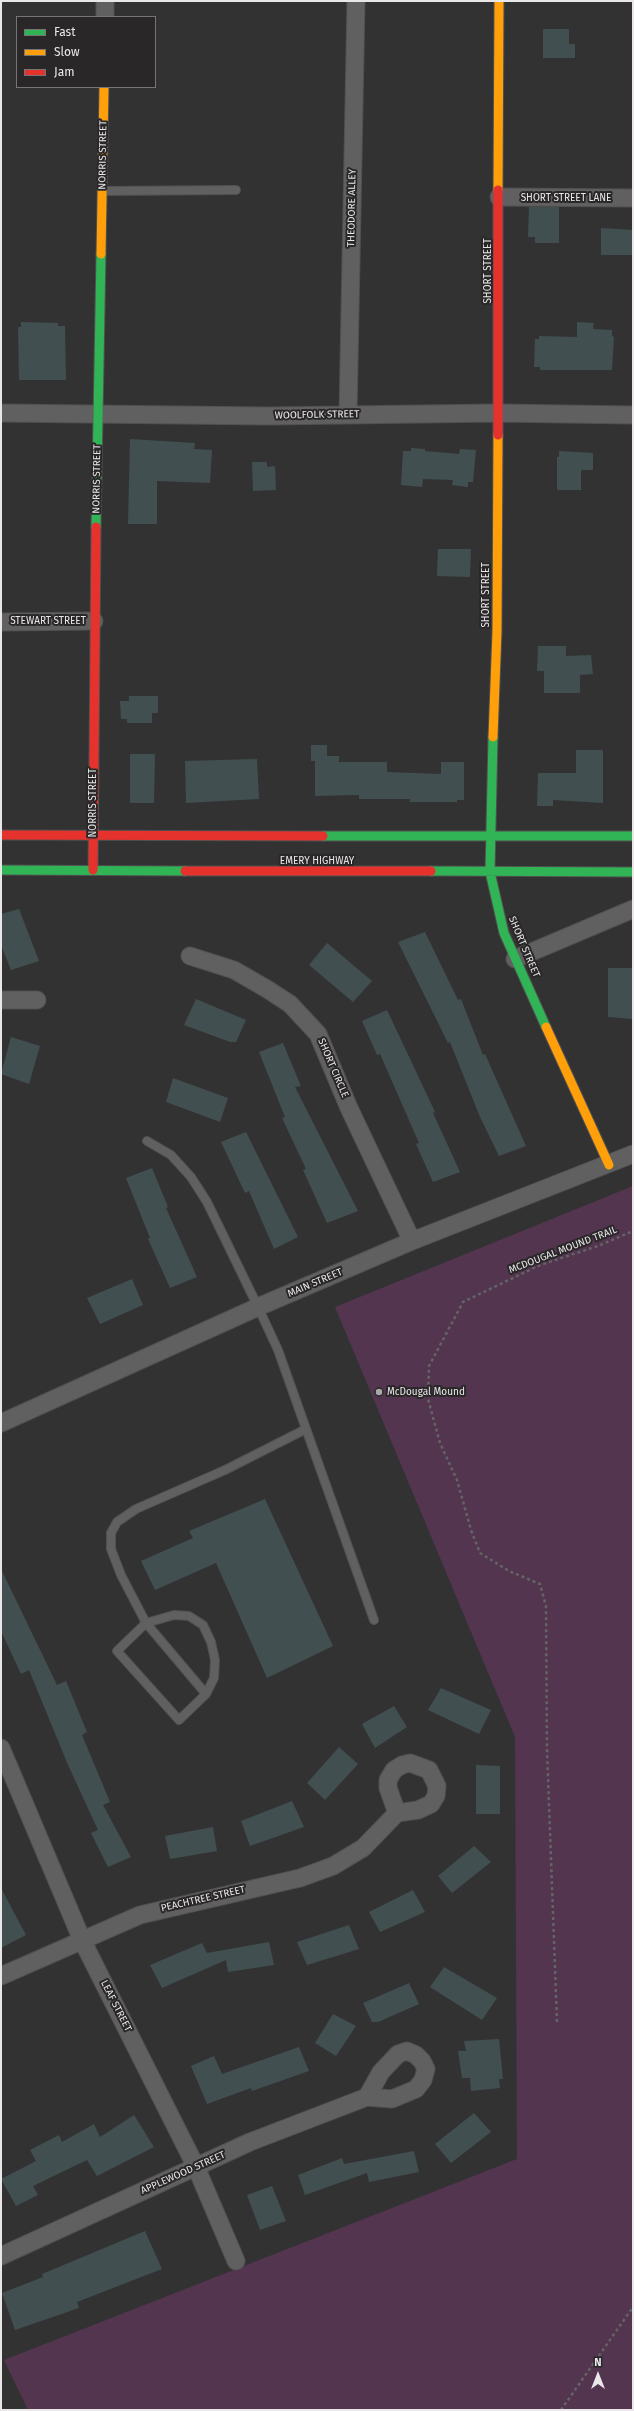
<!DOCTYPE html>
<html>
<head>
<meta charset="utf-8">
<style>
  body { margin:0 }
  #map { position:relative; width:634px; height:2411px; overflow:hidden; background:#333233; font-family:"Fira Sans",sans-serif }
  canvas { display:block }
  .frame { position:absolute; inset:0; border:2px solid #e9e7e8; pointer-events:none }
  .legend { position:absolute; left:16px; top:16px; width:140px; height:72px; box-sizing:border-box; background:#2a2729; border:1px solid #767475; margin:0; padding:5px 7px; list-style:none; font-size:12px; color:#e9e7e8 }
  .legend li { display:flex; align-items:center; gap:8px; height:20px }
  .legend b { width:20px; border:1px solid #767475 }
  .north { position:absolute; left:578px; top:2355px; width:40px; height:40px; -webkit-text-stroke:3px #2a2729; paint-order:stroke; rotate:0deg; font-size:11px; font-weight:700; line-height:16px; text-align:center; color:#e9e7e8 }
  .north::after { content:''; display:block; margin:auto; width:14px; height:18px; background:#e9e7e8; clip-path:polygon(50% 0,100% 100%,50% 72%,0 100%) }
</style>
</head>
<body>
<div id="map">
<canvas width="634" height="2411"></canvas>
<div class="frame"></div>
<ul class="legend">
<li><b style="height:5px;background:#30b455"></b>Fast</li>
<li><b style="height:5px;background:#ff9f0a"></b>Slow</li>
<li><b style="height:5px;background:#e5322d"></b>Jam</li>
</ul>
<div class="north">N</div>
</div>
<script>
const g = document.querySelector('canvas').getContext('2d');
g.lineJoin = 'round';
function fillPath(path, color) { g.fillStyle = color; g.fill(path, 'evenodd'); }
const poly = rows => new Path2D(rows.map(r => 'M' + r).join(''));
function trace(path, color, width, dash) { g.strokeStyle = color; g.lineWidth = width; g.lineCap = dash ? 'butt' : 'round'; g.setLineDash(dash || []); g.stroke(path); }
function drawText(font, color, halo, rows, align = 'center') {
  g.font = font + ' "Fira Sans",sans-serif'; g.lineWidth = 4; g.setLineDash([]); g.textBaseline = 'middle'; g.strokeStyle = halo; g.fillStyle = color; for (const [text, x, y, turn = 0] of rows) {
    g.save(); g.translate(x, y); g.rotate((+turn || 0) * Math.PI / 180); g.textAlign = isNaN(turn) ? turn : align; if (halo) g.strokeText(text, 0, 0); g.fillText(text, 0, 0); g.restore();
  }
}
fillPath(poly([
  [633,1186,633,2410,28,2410,4,2360,517,2159,515,1737,335,1307]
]), '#533550');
fillPath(poly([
  [543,29,569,29,569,44,575,44,575,58,543,58],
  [529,207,559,207,559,243,535,243,535,237,528,237],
  [601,228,633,230,633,255,601,255],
  [21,322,58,323,58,326,65,326,66,380,19,380,18,327,21,327],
  [577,322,594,323,593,329,612,330,612,336,614,337,612,370,540,370,540,367,534,367,535,339,539,339,539,336,577,337],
  [130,439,195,443,194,449,212,450,210,483,157,481,157,524,128,524],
  [411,448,425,449,425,451,459,454,460,449,476,450,473,482,468,482,468,487,452,485,453,480,423,479,422,487,401,485,403,451,411,451],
  [559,451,593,453,593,470,581,470,581,490,557,490,557,457,559,457],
  [252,462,267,462,267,467,275,466,276,490,253,491],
  [438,549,471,549,470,577,437,576],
  [538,646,566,646,566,656,591,655,593,674,580,675,580,693,544,693,544,671,537,671],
  [129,696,158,696,158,713,152,713,152,723,127,723,127,719,121,719,120,701,129,701],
  [311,745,327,745,327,756,339,756,339,762,387,762,387,772,441,774,441,762,464,762,464,800,457,800,457,802,410,802,410,799,359,799,359,795,315,796,315,761,311,761],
  [576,750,603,750,603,803,553,800,553,806,537,806,538,773,576,773],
  [130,754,155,754,154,803,130,803],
  [257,759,259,799,186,803,185,761],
  [19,909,39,961,11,970,1,945,1,914],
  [425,932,458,1000,461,999,483,1055,485,1054,526,1146,499,1156,480,1117,450,1042,448,1043,398,942],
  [327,943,372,981,353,1002,309,965],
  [608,968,633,968,633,1019,608,1017],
  [196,999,246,1020,236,1042,230,1042,184,1025],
  [387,1010,435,1112,433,1113,460,1172,433,1182,416,1144,419,1143,380,1054,377,1055,362,1021],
  [11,1037,40,1046,29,1084,1,1074],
  [283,1043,301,1086,295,1087,358,1211,327,1223,303,1170,306,1169,282,1118,285,1117,259,1052],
  [173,1078,228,1098,220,1122,166,1102],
  [246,1132,298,1237,274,1249,249,1191,245,1193,221,1142],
  [152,1168,168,1207,166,1208,197,1277,170,1288,148,1239,150,1238,126,1178],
  [132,1279,143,1305,100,1324,87,1298],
  [265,1499,333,1646,267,1678,216,1563,155,1590,141,1561,193,1538,189,1531],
  [1,1569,57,1685,66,1681,87,1732,82,1735,110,1802,103,1805,131,1857,108,1867,91,1833,98,1830,68,1765,29,1670,21,1674,1,1631],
  [441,1688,491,1710,479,1734,428,1710],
  [394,1706,407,1727,375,1748,362,1724],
  [339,1747,358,1764,325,1800,307,1783],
  [476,1765,500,1766,500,1814,476,1814],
  [292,1801,304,1827,250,1846,241,1821],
  [213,1827,217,1851,170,1859,165,1836],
  [474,1846,491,1862,452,1893,438,1876],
  [1,1888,26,1935,1,1948],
  [413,1890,425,1912,380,1932,369,1912],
  [349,1925,359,1949,307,1965,297,1942],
  [269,1942,274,1965,228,1972,226,1960,162,1988,150,1965,202,1943,207,1953],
  [444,1967,497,1998,482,2020,430,1987],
  [409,1983,419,2004,378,2022,372,2022,363,2003],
  [333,2014,356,2026,336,2056,315,2043],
  [499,2039,503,2079,499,2079,500,2088,471,2091,470,2078,462,2078,458,2051,466,2051,464,2041],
  [299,2047,309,2071,252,2091,251,2088,207,2104,191,2066,214,2056,222,2074],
  [474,2113,491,2132,451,2163,435,2144],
  [134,2115,154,2147,97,2176,87,2160,33,2186,38,2195,16,2206,1,2179,36,2161,30,2150,59,2135,62,2142,94,2124,100,2137],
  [414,2151,419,2172,369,2182,367,2173,305,2195,298,2175,342,2158,344,2164],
  [272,2186,286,2221,260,2230,247,2195],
  [145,2231,162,2269,77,2302,79,2308,15,2330,2,2293,43,2277,42,2274]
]), '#414f51');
const lane = poly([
  [103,191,236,190],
  [147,1141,171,1155,191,1177,207,1202,258,1307,278,1350,374,1620],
  [206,1694,179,1720,117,1651,146,1623,174,1615,189,1616,203,1625,211,1642,215,1660,214,1678,206,1694,146,1623,121,1575,111,1549,111,1533,117,1522,136,1509,225,1470,306,1429]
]);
const street = poly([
  [105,17,105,1],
  [499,197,633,198],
  [1,413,268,416,498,413,633,415],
  [348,415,356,1],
  [1,622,94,621],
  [190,956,234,970,267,989,290,1004,318,1034,349,1108,412,1241],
  [515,959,633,909],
  [1,1000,37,1000],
  [1,1423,258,1307,412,1241,633,1154],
  [1,1748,82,1940,196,2167,236,2261],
  [1,1976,140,1915,300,1878,333,1866,363,1848,397,1813,388,1788,388,1780,394,1770,402,1765,410,1763,429,1770,437,1786,436,1796,431,1804,418,1810,397,1813],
  [1,2256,250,2142,367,2097,381,2072,398,2054,407,2051,416,2055,422,2061,426,2069,423,2080,416,2089,392,2099,367,2097]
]);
const fast = poly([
  [96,527,101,254],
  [493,737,490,872,504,933,546,1027],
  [323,836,633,836],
  [1,870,185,871],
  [431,871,633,872]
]);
const slow = poly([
  [498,190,499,1],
  [101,254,104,87],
  [493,737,497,631,498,435],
  [546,1027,609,1165]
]);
const jam = poly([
  [498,435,498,190],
  [1,835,323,836],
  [93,870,96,527],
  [185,871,431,871]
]);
trace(lane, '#505050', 10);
trace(street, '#505050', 19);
trace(fast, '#505050', 11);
trace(slow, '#505050', 11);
trace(jam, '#505050', 11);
trace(poly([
  [557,2022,547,1750,546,1606,540,1584,509,1571,480,1553,471,1530,457,1480,440,1443,428,1399,429,1366,463,1302,540,1265,598,1246,633,1231],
  [561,2410,633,2307]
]), '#656465', 2.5, [3, 3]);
trace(lane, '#616061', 8);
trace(street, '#616061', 17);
trace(fast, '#30b455', 9);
trace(slow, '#ff9f0a', 9);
trace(jam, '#e5322d', 9);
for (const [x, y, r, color] of [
  [379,1392,4,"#a9a8a9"]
]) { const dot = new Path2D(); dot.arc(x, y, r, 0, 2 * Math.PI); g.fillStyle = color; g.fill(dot); trace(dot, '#2a2729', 1.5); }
drawText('10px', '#e9e7e8', '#2a2729', [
  ["NORRIS STREET",103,155,-89],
  ["SHORT STREET LANE",566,198],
  ["THEODORE ALLEY",352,208,-89],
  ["SHORT STREET",488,271,-90],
  ["WOOLFOLK STREET",317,415,-1],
  ["NORRIS STREET",97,479,-89],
  ["SHORT STREET",486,595,-90],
  ["STEWART STREET",48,621],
  ["NORRIS STREET",93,803,-90],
  ["EMERY HIGHWAY",317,861],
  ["SHORT STREET",524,947,67],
  ["SHORT CIRCLE",333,1068,67],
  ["MCDOUGAL MOUND TRAIL",563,1250,-21],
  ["MAIN STREET",315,1283,-23],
  ["PEACHTREE STREET",203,1899,-13],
  ["LEAF STREET",116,2006,63],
  ["APPLEWOOD STREET",183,2173,-24]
]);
drawText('10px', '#e9e7e8', '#2a2729', [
  ["McDougal Mound",387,1392]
], 'left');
</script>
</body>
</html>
